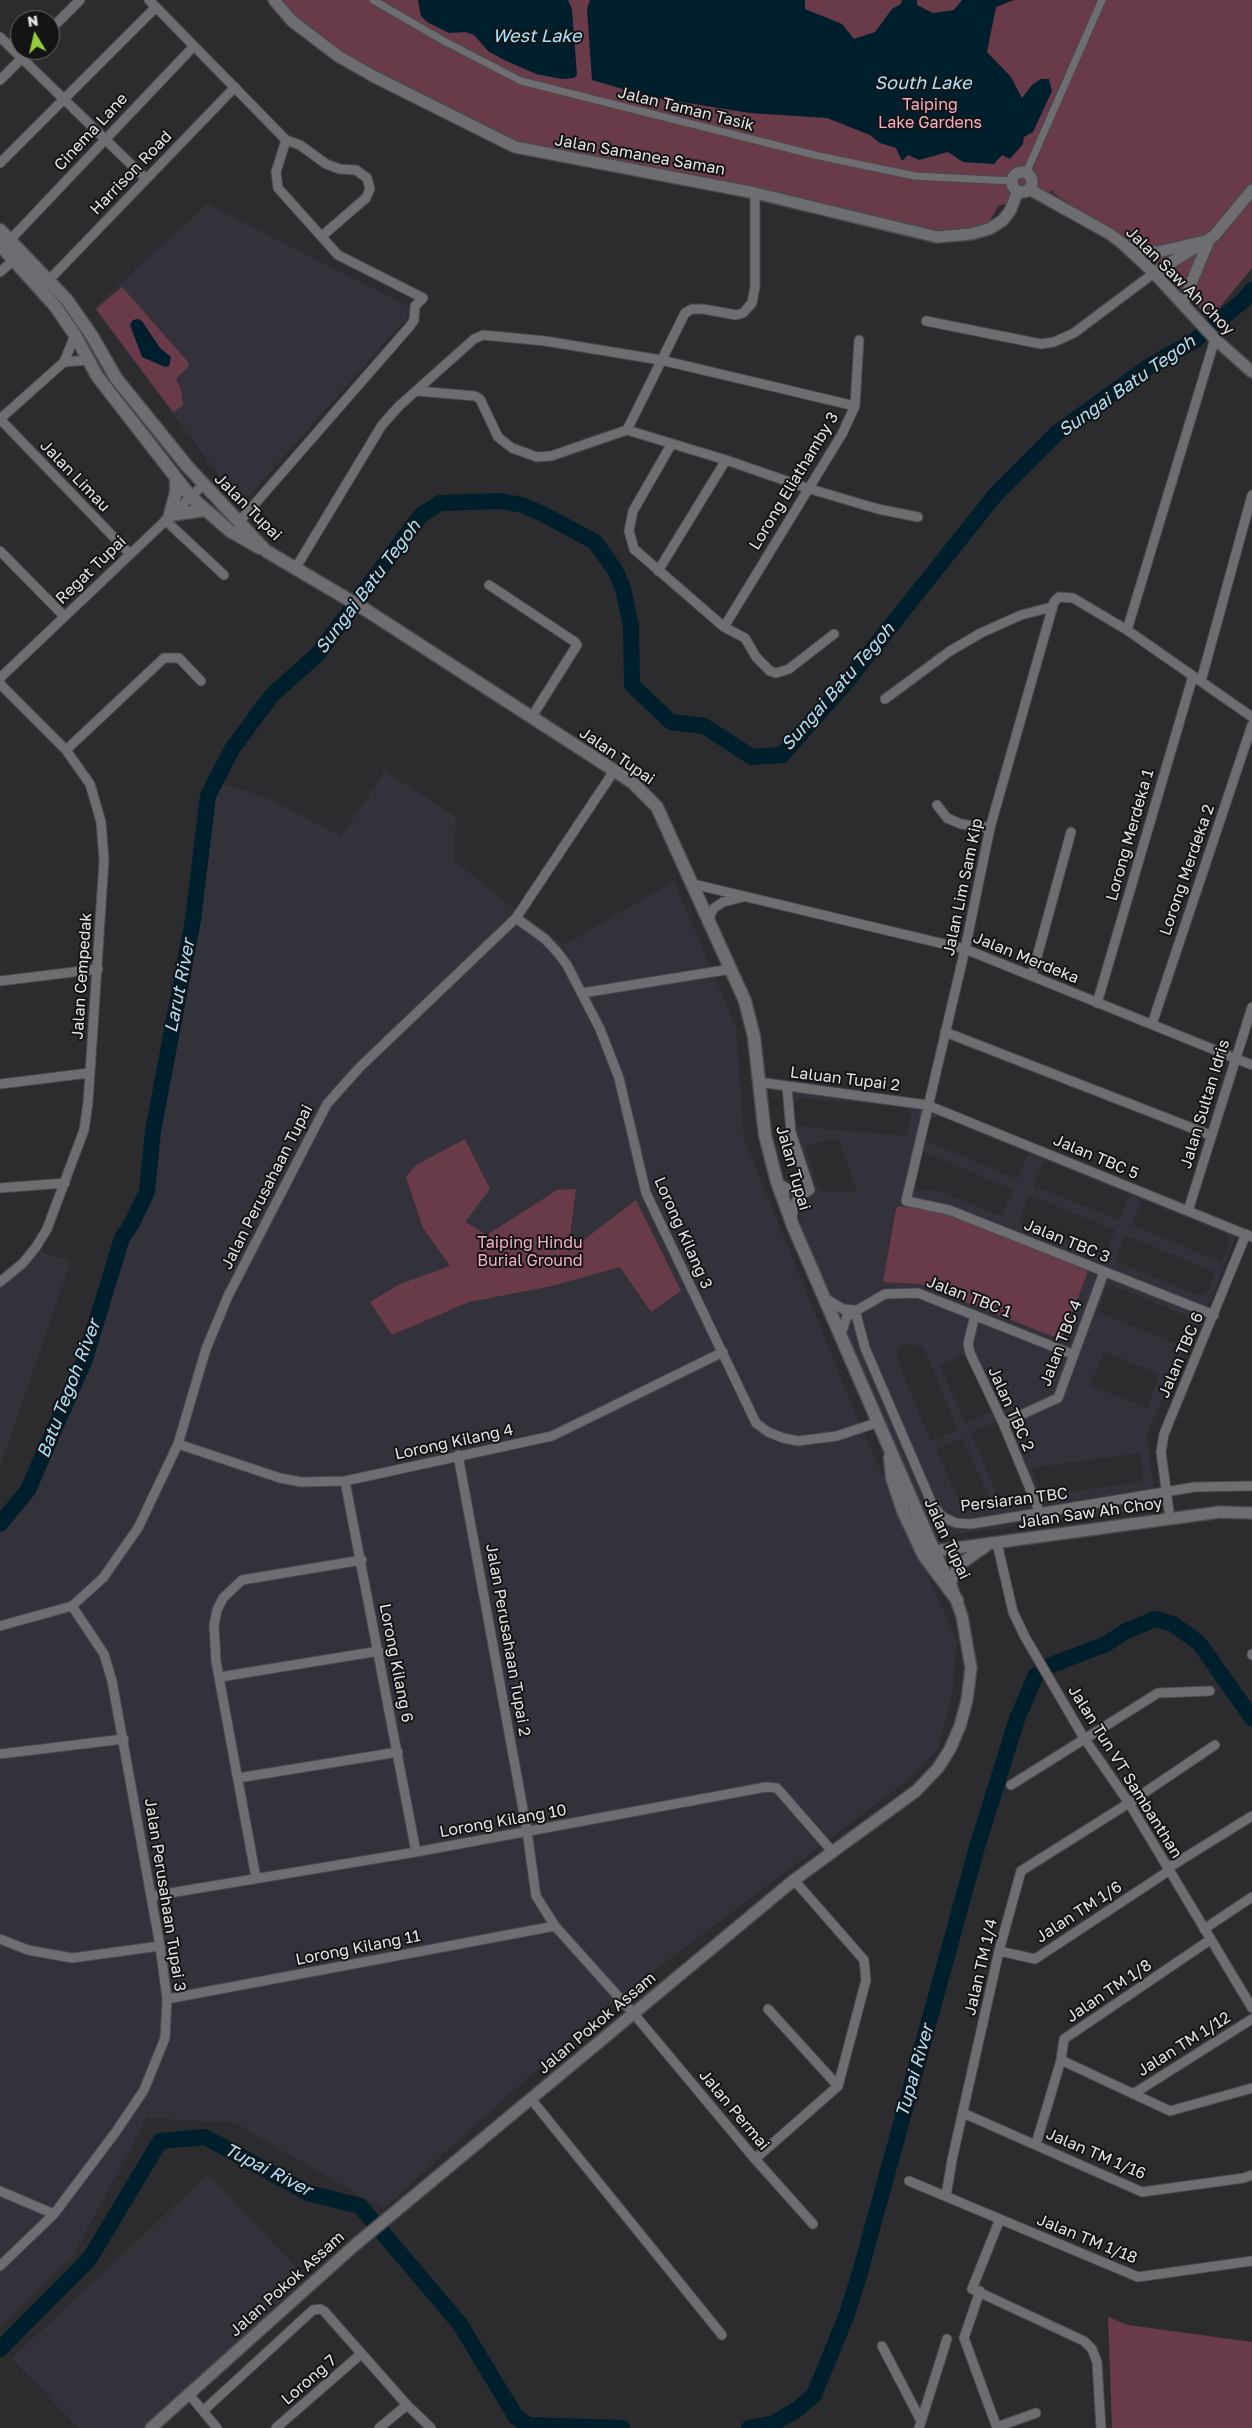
<!DOCTYPE html>
<html>
<head>
<meta charset="utf-8">
<style>
  body { margin:0 }
  #map { position:relative; width:1252px; height:2428px; overflow:hidden; background:#2c2b2e; font-family:"Golos Text",sans-serif }
  canvas { display:block }
  .north { position:absolute; left:10px; top:10px; width:50px; height:50px; box-sizing:border-box; background:#141415; border:1px solid #676769; border-radius:50%; rotate:351deg; font-size:14px; font-weight:700; line-height:20px; text-align:center; color:#e4e4e6 }
  .north::after { content:''; display:block; margin:auto; width:18px; height:22px; background:#94cc3c; clip-path:polygon(50% 0,100% 100%,50% 72%,0 100%) }
</style>
</head>
<body>
<div id="map">
<canvas width="1252" height="2428"></canvas>
<div class="north">N</div>
</div>
<script>
const g = document.querySelector('canvas').getContext('2d');
g.lineJoin = 'round';
function fillPath(path, color) { g.fillStyle = color; g.fill(path, 'evenodd'); }
const poly = rows => new Path2D(rows.map(r => 'M' + r).join(''));
function trace(path, color, width, dash) { g.strokeStyle = color; g.lineWidth = width; g.lineCap = dash ? 'butt' : 'round'; g.setLineDash(dash || []); g.stroke(path); }
function drawText(font, color, halo, rows, align = 'center') {
  g.font = font + ' "Golos Text",sans-serif'; g.lineWidth = 4; g.setLineDash([]); g.textBaseline = 'middle'; g.strokeStyle = halo; g.fillStyle = color; for (const [text, x, y, turn = 0] of rows) {
    g.save(); g.translate(x, y); g.rotate((+turn || 0) * Math.PI / 180); g.textAlign = isNaN(turn) ? turn : align; if (halo) g.strokeText(text, 0, 0); g.fillText(text, 0, 0); g.restore();
  }
}
fillPath(poly([
  [207,204,408,306,410,314,241,505,94,308],
  [385,771,456,817,454,860,503,900,564,945,674,881,736,1027,744,1138,854,1410,957,1641,952,1696,938,1750,909,1779,600,2012,383,2209,235,2123,147,2118,73,2256,0,2327,0,1532,29,1495,85,1359,131,1225,147,1192,214,781,265,797,341,836],
  [790,1092,912,1105,925,1109,1236,1234,1211,1301,1184,1350,1147,1434,1156,1508,933,1537,803,1233,798,1204,803,1195,813,1192,793,1136],
  [799,1098,906,1107,911,1115,906,1136,795,1126,793,1104],
  [938,1116,1028,1153,1017,1179,926,1141,930,1120],
  [830,1139,839,1141,857,1192,825,1192,819,1188,805,1146],
  [923,1152,1014,1190,1001,1216,940,1191,918,1190,916,1186],
  [1044,1160,1129,1195,1119,1220,1034,1186],
  [1029,1195,1115,1230,1105,1255,1019,1221],
  [1142,1200,1226,1234,1230,1242,1221,1262,1132,1225],
  [1125,1235,1215,1272,1208,1292,1201,1296,1115,1261],
  [1113,1286,1187,1316,1191,1325,1183,1346,1098,1312,1105,1290],
  [906,1344,923,1346,958,1430,931,1441,897,1359,897,1348],
  [1104,1352,1159,1374,1147,1408,1090,1385],
  [961,1355,967,1356,992,1412,965,1423,940,1365],
  [999,1421,1028,1492,1027,1501,1001,1504,971,1432],
  [962,1438,994,1507,993,1507,969,1511,963,1508,936,1449],
  [1140,1453,1143,1476,1139,1482,1047,1495,1040,1490,1031,1468],
  [39,1251,71,1262,0,1467,0,1283],
  [208,2174,306,2277,145,2428,78,2428,12,2358]
]), '#33313a');
fillPath(poly([
  [279,0,1252,0,1252,268,1210,319,1150,257,1053,193,1054,190,998,206,988,224,976,230,941,235,516,145,368,68,310,31],
  [122,287,188,362,189,366,176,379,181,389,183,405,173,412,96,309],
  [465,1139,490,1189,465,1222,487,1235,557,1190,576,1189,568,1252,636,1200,681,1291,651,1312,620,1267,552,1286,469,1302,392,1335,370,1302,400,1284,450,1266,423,1228,406,1177,416,1165],
  [898,1206,947,1213,1088,1271,1062,1340,920,1284,883,1282,896,1209],
  [1108,2317,1128,2325,1252,2342,1252,2428,1112,2428]
]), '#693b49');
fillPath(poly([
  [418,0,568,0,572,9,577,75,574,78,562,79,536,74,504,60,488,51,474,35,465,32,449,33,427,22,421,16],
  [590,0,805,0,805,9,842,24,854,39,875,32,892,9,901,4,902,0,917,0,917,5,933,13,954,10,962,0,1014,0,996,7,987,52,1011,77,1022,98,1032,85,1041,79,1049,79,1052,91,1033,132,1024,137,1023,144,1010,159,1002,155,994,164,963,162,948,152,919,160,908,155,902,161,896,148,880,143,870,135,827,118,750,113,650,97,592,80,587,9],
  [138,319,142,321,160,348,171,357,169,366,165,367,142,357,130,325,133,320]
]), '#001f2c');
trace(poly([
  [0,1524,28,1490,85,1359,122,1238,131,1225,147,1192,153,1131,193,920,208,796,232,749,272,695,318,654,420,516,440,503,501,501,522,505,545,515,595,542,615,570,623,588,631,627,632,685,671,722,704,726,752,757,782,755,843,686,996,494,1058,432,1151,365,1194,341,1244,300,1252,290],
  [1051,1665,1106,1644,1126,1631,1155,1619,1173,1624,1199,1643,1252,1718],
  [0,2349,90,2258,160,2141,205,2137,308,2193,360,2206,460,2324,516,2417,528,2425,622,2428],
  [749,2428,774,2423,798,2409,814,2395,847,2314,859,2276,977,1847,1017,1719,1036,1675]
]), '#001f2c', 16);
const pedestrian = poly([
  [373,0,444,41,521,81,819,156,915,176,1012,181],
  [1026,173,1102,0]
]);
const minor = poly([
  [149,0,286,140,300,145,326,164,340,169,356,170,367,178,370,189,366,198,322,236],
  [50,30,80,0],
  [0,37,146,179],
  [0,80,30,50],
  [0,163,156,7],
  [10,240,194,46],
  [0,272,16,258],
  [50,279,235,87],
  [926,321,1041,344,1054,342,1074,333,1154,273],
  [89,360,64,362,0,419,129,553],
  [64,362,75,335],
  [417,391,475,396,480,399,498,437,512,448,537,457,551,456,627,430,726,460,807,488,878,509,918,517],
  [627,430,685,313,692,309,703,309,736,315,743,313,752,303,755,287,755,193],
  [671,445,633,511,629,531,634,549,724,627,745,638,756,657,770,671,776,673,789,669,834,634],
  [165,520,224,575],
  [239,522,410,326,414,320,415,306,423,298,338,255,278,188,276,172,286,140],
  [0,551,64,616],
  [295,569,382,425,399,406,474,339,483,335,545,341,661,360,855,406],
  [658,571,726,460],
  [489,585,575,642,577,645,531,718],
  [724,627,842,434,855,406,859,340],
  [1127,630,1215,339],
  [0,678,203,485],
  [1201,681,1252,495],
  [0,684,66,750,90,784,101,822,104,860,88,1103,84,1130,47,1229,36,1247,23,1263,0,1282],
  [885,699,950,651,981,633,1021,615,1052,607],
  [66,750,164,658,179,658,201,681],
  [937,805,947,818,961,824,990,828],
  [693,884,965,949,1252,1065],
  [516,918,545,939,558,953,567,965,600,1029,619,1078,646,1193,756,1423,768,1432,783,1438,798,1441,837,1436,879,1422],
  [708,919,714,908,723,902,743,897],
  [1032,975,1071,832],
  [0,981,98,969],
  [582,993,731,969],
  [1097,1003,1193,676],
  [1152,1024,1252,725],
  [945,1032,1210,1135],
  [758,1082,927,1105,1252,1237],
  [0,1084,89,1073],
  [787,1087,791,1132,810,1190,798,1198,794,1205,792,1218],
  [777,1182,790,1190,805,1192],
  [0,1188,65,1183],
  [1188,1211,1252,1007],
  [826,1299,843,1309,855,1310],
  [855,1310,865,1348,933,1506,943,1517,956,1523,971,1524,1195,1487,1252,1486],
  [975,1315,968,1344,970,1353,1003,1423,1040,1513],
  [1214,1315,949,1210,906,1201,965,949,990,828,1054,602,1059,597,1073,598,1127,630,1252,717],
  [841,1334,847,1316,885,1294,918,1293,1072,1354],
  [1003,1423,1058,1398,1104,1272],
  [178,1444,280,1478,301,1482,345,1481,552,1436,723,1352],
  [458,1455,527,1831,536,1896,555,1926,634,2014,755,2159,813,2224],
  [345,1481,416,1852],
  [1170,1519,1161,1452,1164,1434,1246,1234],
  [997,1543,1013,1612,1025,1637,1084,1738,1129,1803,1252,2008],
  [0,1626,72,1606,103,1578,119,1555,138,1528,178,1444,206,1349,228,1296,327,1104,359,1068,516,918,614,771],
  [1252,1655,1252,1654],
  [220,1677,379,1651],
  [0,1754,124,1739],
  [238,1778,398,1752],
  [1011,1785,1158,1693,1210,1691],
  [1168,1868,1252,1816],
  [256,1878,216,1661,214,1625,217,1610,223,1598,242,1580,362,1560],
  [152,1896,416,1852,766,1787,777,1788,832,1851],
  [1204,1929,1252,1897],
  [0,1939,28,1950,72,1958,160,1946],
  [999,1951,1035,1959,1170,1870],
  [167,1999,555,1926],
  [768,2009,838,2086],
  [1061,2060,1170,2111,1252,2088],
  [1133,2094,1252,2019],
  [531,2099,722,2335],
  [963,2113,1142,2192,1244,2178,1252,2175],
  [1036,2144,1061,2060,1064,2039,1210,1940],
  [755,2159,838,2086,866,1980,864,1960,794,1880],
  [909,2181,1138,2277,1252,2261],
  [0,2191,54,2214],
  [946,2196,952,2160,999,1951,1021,1871,1129,1803,1215,1745],
  [1000,2219,972,2289,1084,2341,1092,2349,1097,2362,1101,2428],
  [0,2266,54,2214,115,2133,144,2090,165,2038,167,1999,160,1946,112,1681,104,1654,72,1606],
  [980,2291,964,2338,997,2428],
  [882,2346,920,2419],
  [188,2393,217,2428],
  [203,2411,313,2310,320,2309,324,2311,407,2405,431,2428],
  [997,2427,1036,2413],
  [276,2428,361,2354],
  [379,2428,407,2405],
  [919,2428,947,2339]
]);
const tertiary = poly([
  [274,0,292,21,338,56,373,76,515,147,755,193,937,237,971,234,989,229,1002,221,1010,211,1018,191],
  '1012 182a10 10 0 1 1 20 0a10 10 0 1 1-20 0Z',
  [1029,189,1110,234,1123,244,1154,273,1215,339,1252,372],
  [1129,249,1158,252,1201,242],
  [1154,273,1214,236,1252,190],
  [1183,303,1209,240],
  [950,1583,959,1565,986,1546],
  [151,2428,355,2245,794,1880,916,1791,938,1768,950,1749,960,1726,967,1700,971,1668,962,1616,950,1583,934,1551,1220,1512,1252,1513]
]);
const secondary = poly([
  [0,230,67,300,92,336,116,378,187,466,266,551,366,610,632,782,657,807,745,1001,754,1037,765,1135,777,1182,793,1226,934,1551],
  [0,245,55,306,75,335,97,376,191,497,230,531,260,548],
  [176,478,176,492,170,515,205,510],
  [890,1457,892,1478,903,1511,924,1556,957,1600]
]);
trace(pedestrian, '#4a494d', 9);
trace(minor, '#4a494d', 11);
trace(tertiary, '#4a494d', 14);
trace(secondary, '#4a494d', 15);
trace(pedestrian, '#6e6d71', 7);
trace(minor, '#6e6d71', 9);
trace(tertiary, '#6e6d71', 11);
trace(secondary, '#6e6d71', 12);
drawText('16px', '#f6aec2', '#141415', [
  ["Taiping",930,105],
  ["Lake Gardens",930,123],
  ["Taiping Hindu",530,1243],
  ["Burial Ground",530,1261]
]);
drawText('16px', '#e4e4e6', '#141415', [
  ["Jalan Taman Tasik",686,109,14],
  ["Cinema Lane",91,132,-47],
  ["Jalan Samanea Saman",640,155,10],
  ["Harrison Road",131,173,-46],
  ["Jalan Saw Ah Choy",1180,281,45],
  ["Jalan Limau",75,476,46],
  ["Lorong Eliathamby 3",794,481,-59],
  ["Jalan Tupai",248,507,45],
  ["Regat Tupai",91,570,-44],
  ["Jalan Tupai",617,756,35],
  ["Lorong Merdeka 1",1130,835,-74],
  ["Lorong Merdeka 2",1187,870,-71],
  ["Jalan Lim Sam Kip",963,887,-78],
  ["Jalan Merdeka",1026,958,22],
  ["Jalan Cempedak",82,976,-86],
  ["Laluan Tupai 2",845,1079,7],
  ["Jalan Sultan Idris",1205,1104,-73],
  ["Jalan TBC 5",1096,1157,23],
  ["Jalan Tupai",793,1168,74],
  ["Jalan Perusahaan Tupai",267,1187,-63],
  ["Lorong Kilang 3",683,1233,66],
  ["Jalan TBC 3",1067,1241,22],
  ["Jalan TBC 1",969,1297,21],
  ["Jalan TBC 4",1061,1343,-69],
  ["Jalan TBC 6",1181,1355,-67],
  ["Jalan TBC 2",1011,1409,66],
  ["Lorong Kilang 4",454,1442,-12],
  ["Persiaran TBC",1014,1500,-7],
  ["Jalan Saw Ah Choy",1090,1513,-8],
  ["Jalan Tupai",947,1539,65],
  ["Jalan Perusahaan Tupai 2",508,1640,80],
  ["Lorong Kilang 6",396,1663,79],
  ["Jalan Tun VT Sambanthan",1125,1772,58],
  ["Lorong Kilang 10",503,1821,-10],
  ["Jalan Perusahaan Tupai 3",165,1895,81],
  ["Jalan TM 1/6",1079,1912,-33],
  ["Lorong Kilang 11",358,1948,-11],
  ["Jalan TM 1/4",981,1967,-77],
  ["Jalan TM 1/8",1109,1991,-34],
  ["Jalan Pokok Assam",597,2023,-40],
  ["Jalan TM 1/12",1184,2044,-32],
  ["Jalan Permai",734,2110,50],
  ["Jalan TM 1/16",1096,2154,23],
  ["Jalan TM 1/18",1087,2239,22],
  ["Jalan Pokok Assam",287,2284,-42],
  ["Lorong 7",309,2380,-41]
]);
drawText('italic 18px', '#abe2fb', '#141415', [
  ["West Lake",537,36],
  ["South Lake",923,83],
  ["Sungai Batu Tegoh",1127,386,-35],
  ["Sungai Batu Tegoh",368,587,-53],
  ["Sungai Batu Tegoh",838,687,-49],
  ["Larut River",180,986,-79],
  ["Batu Tegoh River",69,1389,-69],
  ["Tupai River",915,2071,-74],
  ["Tupai River",268,2170,27]
]);
</script>
</body>
</html>
